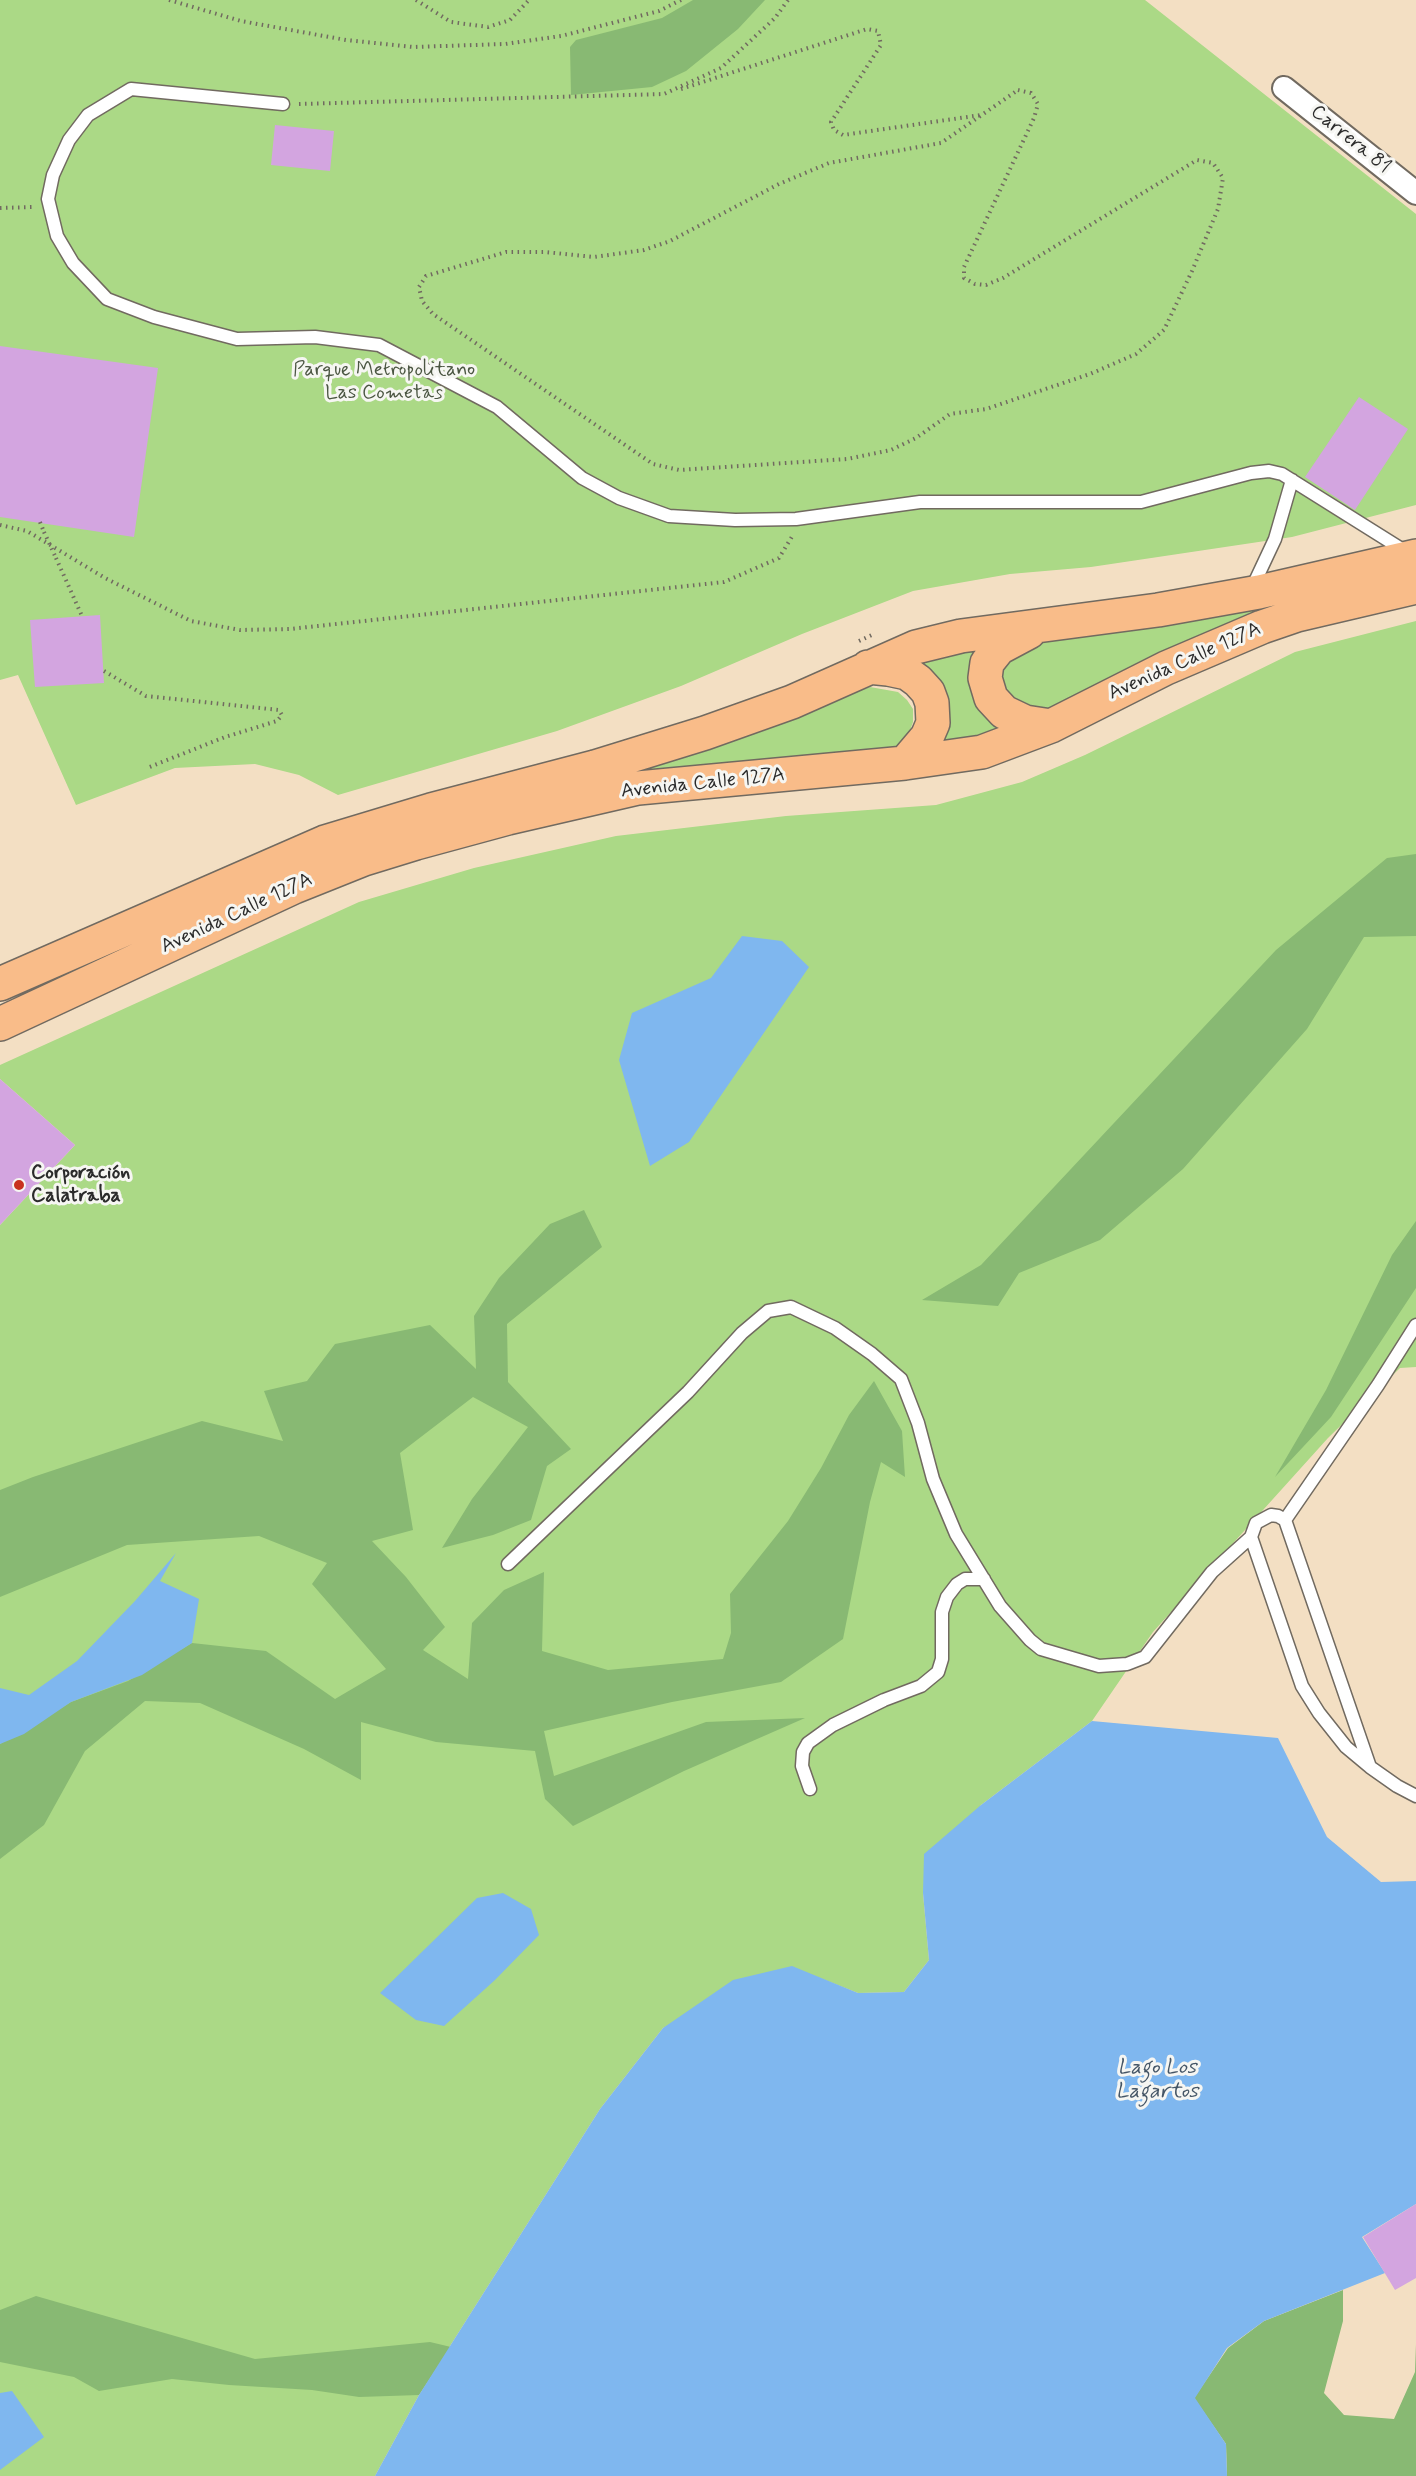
<!DOCTYPE html>
<html>
<head>
<meta charset="utf-8">
<style>
  body { margin:0 }
  canvas { display:block; background:#f3dfc3 }
</style>
</head>
<body>
<canvas width="1416" height="2476"></canvas>
<script>
const g = document.querySelector('canvas').getContext('2d');
g.lineJoin = 'round';
function fillPath(path, color) { g.fillStyle = color; g.fill(path, 'evenodd'); }
const poly = rows => new Path2D(rows.map(r => 'M' + r).join(''));
function trace(path, color, width, dash) { g.strokeStyle = color; g.lineWidth = width; g.lineCap = dash ? 'butt' : 'round'; g.setLineDash(dash || []); g.stroke(path); }
function drawText(font, color, halo, rows, align = 'center') {
  g.font = font + ' Mynerve,sans-serif'; g.lineWidth = 6; g.setLineDash([]); g.textBaseline = 'middle'; g.strokeStyle = halo; g.fillStyle = color; for (const [text, x, y, turn = 0] of rows) {
    g.save(); g.translate(x, y); g.rotate((+turn || 0) * Math.PI / 180); g.textAlign = isNaN(turn) ? turn : align; if (halo) g.strokeText(text, 0, 0); g.fillText(text, 0, 0); g.restore();
  }
}
fillPath(poly([
  [0,0,1145,0,1416,214,1416,505,1292,537,1091,567,1010,574,913,591,802,634,681,686,557,731,338,795,299,775,255,764,175,768,76,805,18,675,0,680],
  [1416,571,1050,712,1017,708,999,685,1004,658,1033,639],
  [1416,621,1416,1367,1400,1368,1328,1438,1153,1632,1092,1721,981,1805,923,1893,929,1960,904,1992,858,1993,792,1967,663,2028,600,2109,419,2395,375,2476,0,2476,0,1225,75,1145,0,1079,0,1065,359,902,474,868,616,836,786,816,936,805,1022,782,1085,755,1295,652],
  [989,644,1014,731,930,750,908,663],
  [870,687,898,692,907,700,913,709,913,722,909,733,902,743,891,750,389,835,647,766]
]), '#abd986');
fillPath(poly([
  [693,0,765,0,738,29,686,71,652,87,571,95,570,47,576,40,662,18],
  [1416,854,1416,936,1364,937,1307,1029,1183,1169,1100,1240,1019,1273,998,1306,922,1300,981,1265,1276,950,1387,858],
  [584,1210,602,1247,507,1324,508,1382,571,1449,547,1466,531,1520,493,1535,442,1548,472,1499,528,1427,473,1397,400,1453,413,1530,372,1541,406,1577,445,1627,423,1650,468,1679,472,1623,504,1590,544,1572,542,1651,608,1670,723,1659,731,1633,730,1594,788,1521,821,1468,849,1415,874,1381,902,1431,905,1477,881,1462,870,1502,843,1639,781,1682,672,1702,544,1731,554,1776,706,1722,805,1718,684,1771,573,1826,545,1799,535,1751,436,1742,361,1722,361,1780,304,1749,200,1703,145,1701,85,1751,44,1825,0,1859,0,1744,71,1702,128,1681,192,1643,266,1651,335,1699,386,1669,312,1584,327,1563,259,1536,127,1545,0,1597,0,1490,33,1477,202,1421,283,1441,264,1391,307,1381,335,1344,430,1325,476,1369,474,1316,499,1278,550,1224],
  [1416,1221,1416,1288,1331,1417,1275,1477,1326,1390,1392,1255],
  [1343,2290,1343,2321,1324,2393,1344,2415,1394,2419,1415,2372,1416,2344,1416,2476,1227,2476,1226,2444,1194,2398,1228,2348,1264,2321],
  [36,2296,255,2359,430,2342,451,2347,419,2395,359,2397,312,2390,229,2385,172,2379,99,2391,74,2377,0,2362,0,2310]
]), '#88b973');
fillPath(poly([
  [742,936,782,941,809,967,689,1142,650,1166,619,1060,632,1013,711,978],
  [176,1553,160,1581,199,1599,192,1643,142,1675,71,1702,24,1734,0,1744,0,1688,29,1695,77,1661,135,1601],
  [1092,1721,1278,1738,1327,1837,1381,1882,1416,1881,1416,2204,1362,2237,1385,2273,1264,2321,1227,2348,1195,2398,1226,2444,1227,2476,375,2476,419,2395,600,2109,663,2028,733,1980,792,1966,858,1993,904,1992,929,1960,923,1893,924,1854,981,1805],
  [503,1893,531,1909,539,1935,495,1980,444,2026,416,2020,380,1993,477,1898],
  [12,2391,44,2437,0,2470,0,2393]
]), '#7fb7ef');
fillPath(poly([
  [275,125,334,131,330,171,271,165],
  [0,346,158,368,134,537,0,517],
  [1359,397,1408,429,1355,510,1305,477],
  [100,615,104,683,35,687,30,620],
  [0,1079,75,1145,0,1225],
  [1416,2204,1416,2278,1395,2290,1363,2237]
]), '#d3a5e0');
const service = poly([
  [283,104,131,89,88,115,69,140,53,175,48,199,57,236,73,263,107,299,154,317,237,339,315,337,379,345,497,407,582,478,619,498,669,516,735,520,796,519,920,502,1141,502,1251,473,1269,471,1282,474,1408,553],
  [1252,588,1275,539,1292,480],
  [1285,1520,1378,1385,1416,1325],
  [508,1564,688,1392,742,1333,768,1311,791,1307,835,1328,872,1354,901,1379,918,1423,933,1479,956,1534,1000,1606,1030,1640,1041,1649,1099,1666,1127,1664,1145,1657,1212,1572,1251,1537],
  [1370,1767,1285,1520,1278,1516,1271,1515,1256,1523,1251,1537,1302,1686,1319,1713,1346,1747,1370,1767,1397,1786,1416,1796],
  [810,1789,802,1766,803,1752,808,1743,833,1725,884,1700,921,1686,938,1672,942,1659,942,1612,947,1597,957,1584,965,1579,984,1579]
]);
const minor = poly([
  [1284,88,1416,193]
]);
const primary = poly([
  [1029,632,999,648,987,663,985,678,991,698,1004,712,1025,722,1051,726],
  [868,667,888,669,907,673,918,681,928,692,932,703,933,723,927,737,905,763],
  [0,984,325,842,431,810,595,767,705,733,792,702,916,647,961,636,1158,610,1259,592,1416,556],
  [0,1024,294,887,364,859,416,843,508,818,638,788,905,763,982,752,1051,726,1166,668,1262,627,1297,615,1416,587]
]);
trace(service, '#716a60', 15);
trace(minor, '#716a60', 26);
trace(primary, '#716a60', 36);
trace(poly([
  [169,0,241,21,346,40,413,47,505,44,561,36,659,11,681,0],
  [416,0,451,22,488,27,510,20,529,0],
  [681,89,867,29,878,31,881,45,831,122,834,130,843,135,981,115],
  [1018,90,1031,93,1038,104,1034,118,964,267,964,278,975,284,986,285,1003,278,1197,160,1213,163,1223,178,1218,209,1192,271,1164,330,1136,354,1090,374,986,409,950,414,916,438,891,450,847,459,679,470,653,464,433,314,422,301,419,287,426,276,506,252,545,252,594,257,644,250,670,241,779,184,829,163,941,143,1018,90],
  [299,104,664,94,721,68,775,18,788,0],
  [0,208,34,207],
  [40,522,44,532],
  [0,525,27,531,105,578,191,621,240,630,290,629,724,582,779,558,793,535],
  [56,558,82,616],
  [859,641,874,634],
  [104,671,146,696,279,710,282,715,277,721,225,737,147,768]
]), '#716a60', 4, [1.5, 4.5]);
trace(service, '#fff', 12);
trace(minor, '#fff', 22);
trace(primary, '#f9bc89', 33);
trace(poly([
  [44,532,56,558]
]), '#716a60', 4, [1.5, 4.5]);
for (const [x, y, r, color] of [
  [19,1185,6,"#c8321e"]
]) { const dot = new Path2D(); dot.arc(x, y, r, 0, 2 * Math.PI); g.fillStyle = color; g.fill(dot); trace(dot, '#f6f6f2', 2); }
drawText('20px', '#2b2b2b', '#f6f6f2', [
  ["Carrera 81",1350,140,39],
  ["Avenida Calle 127A",1185,662,-24],
  ["Avenida Calle 127A",703,784,-6],
  ["Avenida Calle 127A",237,914,-25]
]);
drawText('20px', '#4b5642', '#f6f6f2', [
  ["Parque Metropolitano",384,371],
  ["Las Cometas",384,394]
]);
drawText('bold 20px', '#2b2b2b', '#f6f6f2', [
  ["Corporación",31,1174],
  ["Calatraba",31,1197]
], 'left');
drawText('italic 21px', '#456', '#f6f6f2', [
  ["Lago Los",1157,2069],
  ["Lagartos",1157,2093]
]);
</script>
</body>
</html>
